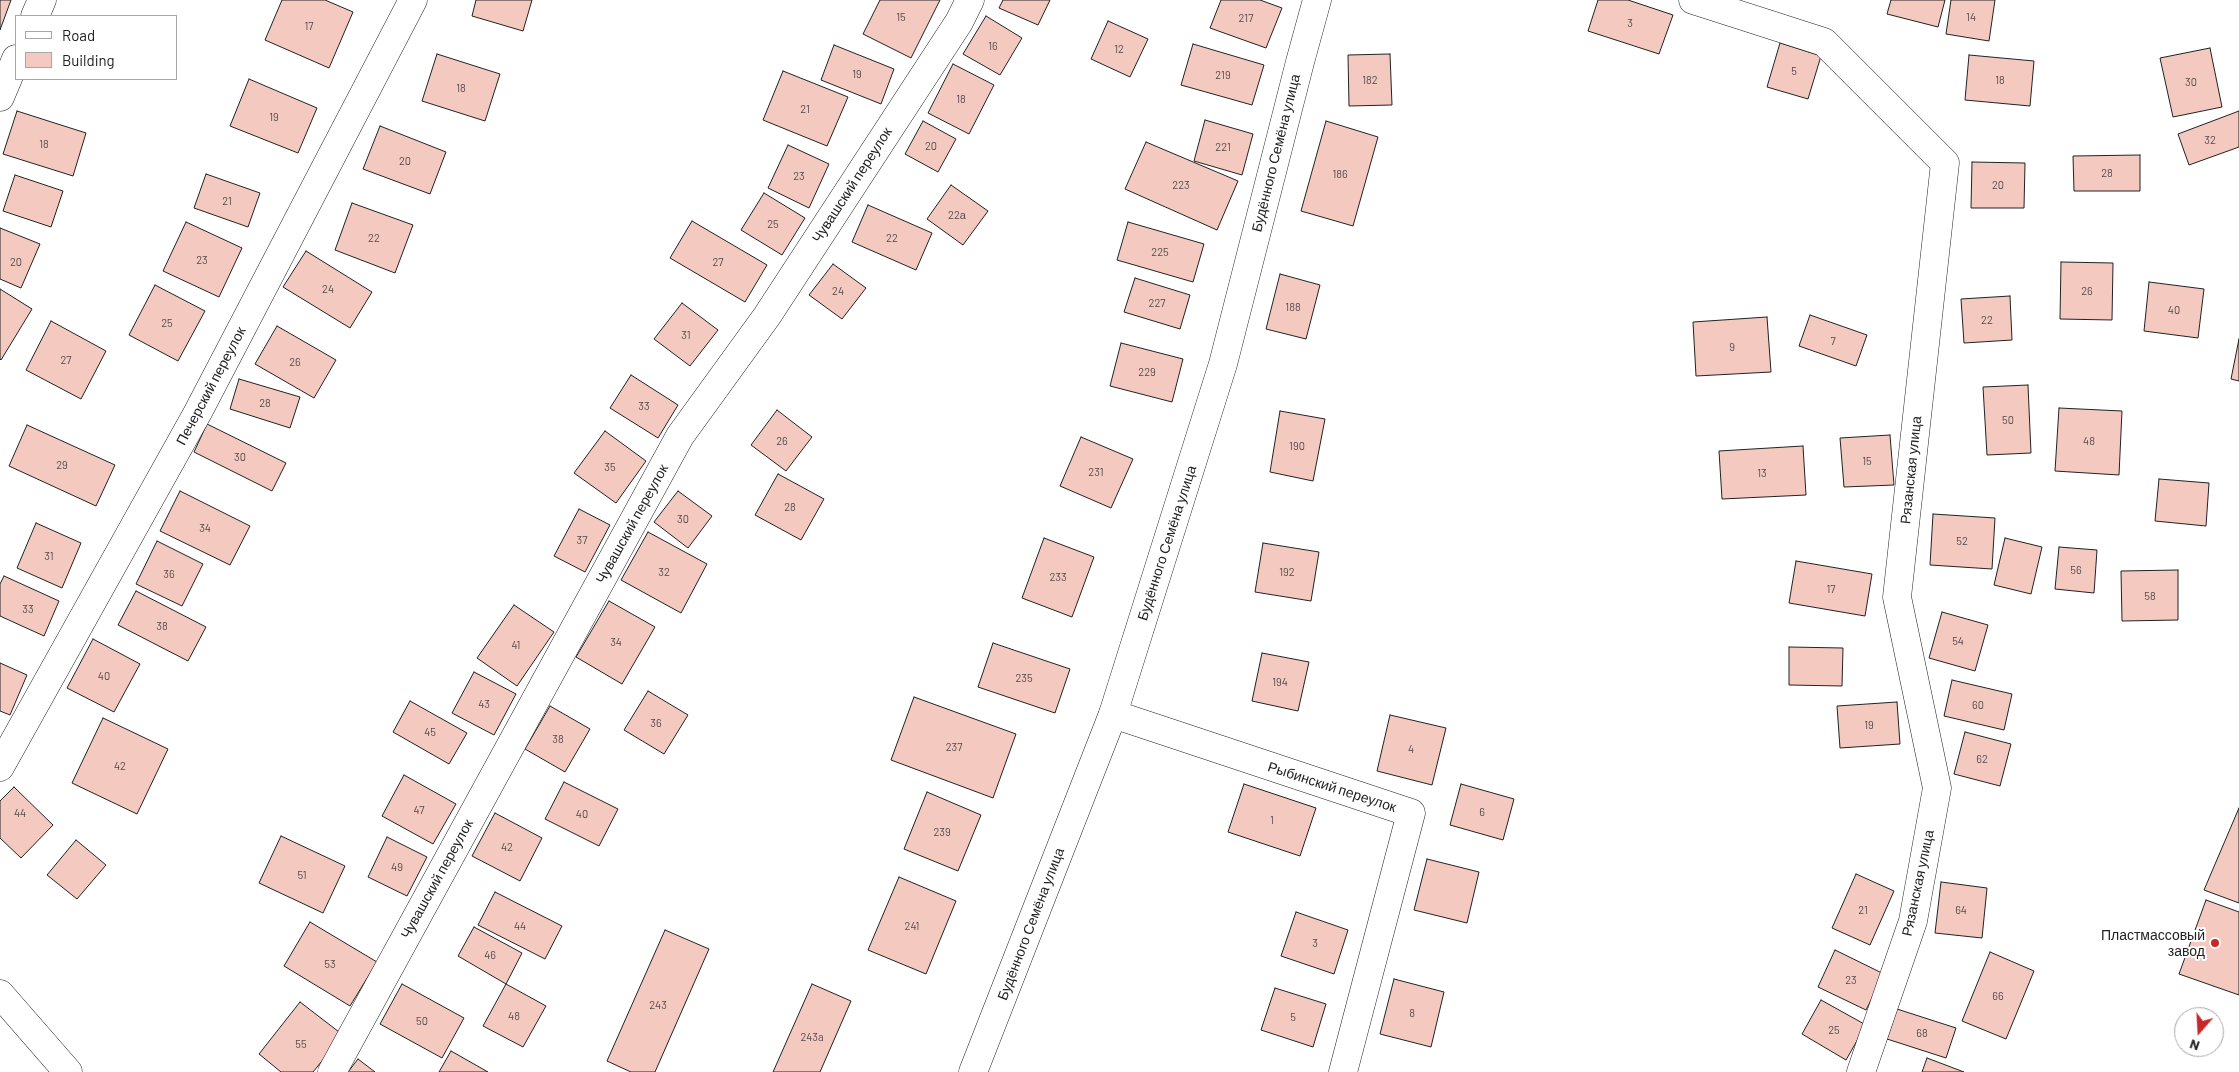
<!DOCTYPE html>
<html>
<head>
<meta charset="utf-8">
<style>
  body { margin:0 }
  #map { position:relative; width:2239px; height:1072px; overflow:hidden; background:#fff; font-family:Barlow,sans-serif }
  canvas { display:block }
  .legend { position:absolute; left:15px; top:15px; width:162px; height:65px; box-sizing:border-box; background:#fff; border:1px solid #a7a7a7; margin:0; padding:6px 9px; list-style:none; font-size:15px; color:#222 }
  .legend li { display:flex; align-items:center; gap:10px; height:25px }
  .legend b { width:25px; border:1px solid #a7a7a7 }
  .north { position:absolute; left:2174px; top:1007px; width:50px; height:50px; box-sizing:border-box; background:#fff; border:1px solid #a7a7a7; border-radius:50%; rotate:199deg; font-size:14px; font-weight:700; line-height:20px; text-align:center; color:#222 }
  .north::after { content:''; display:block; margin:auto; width:18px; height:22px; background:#c62828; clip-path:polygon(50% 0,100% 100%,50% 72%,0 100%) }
</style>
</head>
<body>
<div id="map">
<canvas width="2239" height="1072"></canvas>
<ul class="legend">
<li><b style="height:6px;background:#fff"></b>Road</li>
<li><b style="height:14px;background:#f3c9c0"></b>Building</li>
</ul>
<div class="north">N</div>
</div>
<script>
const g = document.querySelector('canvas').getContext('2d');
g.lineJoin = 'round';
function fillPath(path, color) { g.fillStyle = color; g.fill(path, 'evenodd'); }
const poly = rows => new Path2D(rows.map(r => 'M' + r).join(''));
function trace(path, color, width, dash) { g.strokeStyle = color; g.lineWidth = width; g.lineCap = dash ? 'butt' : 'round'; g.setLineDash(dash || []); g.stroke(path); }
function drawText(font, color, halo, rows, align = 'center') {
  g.font = font + ' Barlow,sans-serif'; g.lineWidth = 4; g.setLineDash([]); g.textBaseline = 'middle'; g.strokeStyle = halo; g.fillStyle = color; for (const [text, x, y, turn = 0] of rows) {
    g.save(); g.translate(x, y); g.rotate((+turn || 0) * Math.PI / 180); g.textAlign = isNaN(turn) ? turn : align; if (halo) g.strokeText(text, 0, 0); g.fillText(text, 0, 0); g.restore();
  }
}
const building = poly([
  [0,0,11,0,0,30,0,0],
  [282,0,325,0,353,12,329,68,265,40,282,0],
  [476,0,532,0,523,31,472,16,476,0],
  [880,0,940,0,911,58,863,34,880,0],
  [1003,0,1050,0,1038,25,999,8,1003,0],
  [1221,0,1260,0,1282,8,1266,48,1210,28,1221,0],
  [1598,0,1628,0,1673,15,1659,54,1588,31,1598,0],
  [1891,0,1945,0,1938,27,1887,14,1891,0],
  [1951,0,1995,0,1989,41,1946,34,1951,0],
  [986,16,1022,38,1000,75,963,54,986,16],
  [1108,21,1148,39,1130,77,1091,59,1108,21],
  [1780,43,1821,56,1808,99,1767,87,1780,43],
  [1193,44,1264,65,1252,105,1181,85,1193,44],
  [834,45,894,69,881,104,821,80,834,45],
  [2210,48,2222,107,2173,117,2160,58,2210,48],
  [437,54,500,74,485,121,422,101,437,54],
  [1390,54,1392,105,1349,106,1348,55,1390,54],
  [1969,55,2034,61,2030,106,1965,100,1969,55],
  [953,64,994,85,969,134,928,113,953,64],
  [783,71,848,97,827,146,763,120,783,71],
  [249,79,317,108,298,153,230,126,249,79],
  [17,111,86,133,73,176,3,154,17,111],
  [2239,111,2239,147,2189,165,2178,134,2239,111],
  [1205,120,1253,134,1242,175,1194,161,1205,120],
  [923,121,956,139,938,172,905,154,923,121],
  [1326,121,1378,137,1353,226,1301,211,1326,121],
  [380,126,446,152,430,194,363,169,380,126],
  [1146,142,1238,181,1217,230,1125,189,1146,142],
  [788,145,829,164,809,208,768,188,788,145],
  [2140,155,2140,191,2074,191,2073,156,2140,155],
  [1972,162,2025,163,2024,208,1971,208,1972,162],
  [206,174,260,193,248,227,194,208,206,174],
  [15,175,63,191,51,227,3,211,15,175],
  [951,185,988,211,963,245,927,219,951,185],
  [764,193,805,218,782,255,741,230,764,193],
  [352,203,413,225,395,273,335,250,352,203],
  [868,205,932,233,916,270,852,242,868,205],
  [692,221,767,265,745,302,670,258,692,221],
  [186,222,242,248,219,297,163,271,186,222],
  [1128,222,1204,244,1193,282,1117,260,1128,222],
  [0,228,40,244,21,288,0,279,0,228],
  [306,251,372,292,350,328,283,287,306,251],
  [2061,262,2113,263,2112,320,2060,319,2061,262],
  [833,264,866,288,842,319,809,295,833,264],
  [1280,274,1320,285,1306,339,1266,329,1280,274],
  [1135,278,1190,295,1180,329,1124,312,1135,278],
  [2149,282,2204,289,2198,338,2144,331,2149,282],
  [155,285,205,311,178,361,129,335,155,285],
  [0,289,32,309,1,360,0,359,0,289],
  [2010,296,2012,340,1964,343,1961,299,2010,296],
  [682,303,718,330,690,366,654,339,682,303],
  [1810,315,1867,335,1856,366,1799,346,1810,315],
  [1767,317,1771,372,1696,376,1693,322,1767,317],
  [51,321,106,351,81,399,26,370,51,321],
  [277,326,336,360,314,398,255,364,277,326],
  [2239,339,2239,381,2231,379,2239,339],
  [1121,343,1183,359,1172,402,1110,386,1121,343],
  [631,375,678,405,658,438,610,408,631,375],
  [239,379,300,397,290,428,230,409,239,379],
  [2028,385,2031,453,1987,455,1983,387,2028,385],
  [2059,408,2122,411,2119,475,2055,471,2059,408],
  [777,410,812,437,786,471,751,445,777,410],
  [1280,411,1325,419,1313,481,1270,472,1280,411],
  [207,424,286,463,272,491,194,452,207,424],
  [27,425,115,465,96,506,9,466,27,425],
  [605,431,646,461,616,503,574,473,605,431],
  [1890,435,1894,485,1844,487,1840,438,1890,435],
  [1081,437,1133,459,1111,508,1060,486,1081,437],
  [1803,446,1806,495,1722,499,1719,451,1803,446],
  [778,474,824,499,801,540,755,515,778,474],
  [2159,479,2209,483,2206,526,2155,521,2159,479],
  [180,491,250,526,230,565,160,531,180,491],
  [678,491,712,516,688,548,654,522,678,491],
  [579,509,610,525,585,572,554,556,579,509],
  [1933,514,1995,518,1992,569,1930,565,1933,514],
  [36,523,81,543,62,588,17,568,36,523],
  [648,532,707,564,681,613,621,580,648,532],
  [1044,538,1094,557,1072,617,1022,598,1044,538],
  [2005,538,2042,547,2031,594,1994,585,2005,538],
  [157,541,203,564,182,606,136,584,157,541],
  [1263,543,1319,552,1311,601,1255,592,1263,543],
  [2059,547,2097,550,2094,593,2055,589,2059,547],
  [1796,561,1872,574,1865,616,1789,603,1796,561],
  [2178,570,2178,620,2122,621,2121,571,2178,570],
  [4,576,59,601,44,636,0,616,0,584,4,576],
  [136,591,206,627,188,661,118,625,136,591],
  [609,601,655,627,622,684,576,657,609,601],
  [514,605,554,632,517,686,477,658,514,605],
  [1942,612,1988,625,1975,671,1929,658,1942,612],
  [93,639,140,664,114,712,67,688,93,639],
  [993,643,1070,669,1055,713,978,687,993,643],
  [1789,647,1843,648,1842,686,1789,685,1789,647],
  [1262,653,1309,662,1298,711,1252,701,1262,653],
  [0,663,27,675,10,715,0,711,0,663],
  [474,672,516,694,494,735,452,713,474,672],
  [1952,680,2012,694,2004,730,1944,716,1952,680],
  [648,691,688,715,664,754,624,730,648,691],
  [914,697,1016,734,993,798,891,760,914,697],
  [410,701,467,733,449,764,393,732,410,701],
  [1897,702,1900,744,1840,748,1837,706,1897,702],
  [550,706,590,729,565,772,525,749,550,706],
  [1390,715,1446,728,1432,785,1377,771,1390,715],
  [103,718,168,749,137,814,72,783,103,718],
  [1965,732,2011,744,2000,786,1954,774,1965,732],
  [404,775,456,804,433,844,382,816,404,775],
  [564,782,618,809,599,846,545,819,564,782],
  [1244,784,1316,808,1300,856,1228,832,1244,784],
  [1461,784,1514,799,1503,840,1450,825,1461,784],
  [14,787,53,825,21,858,0,838,0,801,14,787],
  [927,792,981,815,958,871,904,849,927,792],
  [2239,808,2239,903,2204,890,2239,808],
  [495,813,542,838,520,881,472,856,495,813],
  [281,836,345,866,323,913,259,883,281,836],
  [387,837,427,857,407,896,368,877,387,837],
  [76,840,106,865,77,899,47,875,76,840],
  [1427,859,1479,872,1467,923,1414,910,1427,859],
  [1856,874,1894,891,1870,945,1832,928,1856,874],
  [899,877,956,901,926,974,868,950,899,877],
  [1941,882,1987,888,1982,938,1935,933,1941,882],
  [495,892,562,926,545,959,478,925,495,892],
  [2206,900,2239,912,2239,995,2179,974,2206,900],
  [1296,912,1348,930,1334,974,1281,956,1296,912],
  [310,922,377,962,350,1006,284,966,310,922],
  [474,927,522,953,506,984,458,956,474,927],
  [665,930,709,949,655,1072,631,1072,607,1061,665,930],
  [1835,950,1884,974,1866,1010,1818,987,1835,950],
  [1990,952,2034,971,2006,1039,1962,1021,1990,952],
  [1394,979,1444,992,1431,1047,1380,1034,1394,979],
  [402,984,464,1018,442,1058,380,1024,402,984],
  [506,984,546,1006,523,1047,483,1026,506,984],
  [812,984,851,1001,820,1072,773,1072,812,984],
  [1275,988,1326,1004,1313,1047,1261,1030,1275,988],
  [1821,1000,1866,1025,1846,1060,1802,1034,1821,1000],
  [300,1002,343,1035,313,1072,281,1072,259,1054,300,1002],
  [1897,1009,1956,1028,1946,1058,1887,1039,1897,1009],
  [451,1051,488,1072,439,1072,451,1051],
  [1927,1058,1964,1072,1922,1072,1927,1058],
  [358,1059,375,1072,348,1072,358,1059]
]);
fillPath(building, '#f3c9c0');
trace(building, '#222', 1);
const street = poly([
  [1693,0,1824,42,1945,163,1897,597,1937,788,1913,921,1861,1072],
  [35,16,42,0],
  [0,97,16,59],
  [1113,714,1411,813,1343,1072],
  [0,767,198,412,413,0],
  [0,994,68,1072],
  [332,1072,680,436,767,316,959,22,970,0]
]);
const secondary = poly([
  [973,1072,1113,714,1223,364,1300,62,1317,0]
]);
trace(street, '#222', 29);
trace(secondary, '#222', 29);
trace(street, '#fff', 28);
trace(secondary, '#fff', 28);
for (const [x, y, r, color] of [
  [2215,943,5,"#c62828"]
]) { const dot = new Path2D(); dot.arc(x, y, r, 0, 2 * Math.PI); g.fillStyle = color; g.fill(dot); trace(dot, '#fff', 2); }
drawText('11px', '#564c4a', null, [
  ["15",901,17],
  ["14",1971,17],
  ["217",1246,18],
  ["3",1630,23],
  ["17",309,26],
  ["16",993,46],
  ["12",1119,49],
  ["5",1794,71],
  ["19",857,74],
  ["219",1223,75],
  ["182",1370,80],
  ["18",2000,80],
  ["30",2191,82],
  ["18",461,88],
  ["18",961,99],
  ["21",805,109],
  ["19",274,117],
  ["32",2210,140],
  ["18",44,144],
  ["20",931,146],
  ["221",1223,147],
  ["20",405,161],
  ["28",2107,173],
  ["186",1340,174],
  ["23",799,176],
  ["223",1181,185],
  ["20",1998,185],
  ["21",227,201],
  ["22а",957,215],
  ["25",773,224],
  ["22",374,238],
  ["22",892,238],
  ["225",1160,252],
  ["23",202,260],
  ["20",16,262],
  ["27",718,262],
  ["24",328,289],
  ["24",838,291],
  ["26",2087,291],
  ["227",1157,303],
  ["188",1293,307],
  ["40",2174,310],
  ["22",1987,320],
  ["25",167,323],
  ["31",686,335],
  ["7",1833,341],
  ["9",1732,347],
  ["27",66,360],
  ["26",295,362],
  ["229",1147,372],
  ["28",265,403],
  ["33",644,406],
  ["50",2008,420],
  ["26",782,441],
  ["48",2089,441],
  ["190",1297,446],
  ["30",240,457],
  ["15",1867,461],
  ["29",62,465],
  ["35",610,467],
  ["231",1096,472],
  ["13",1762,473],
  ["28",790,507],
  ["30",683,519],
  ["34",205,528],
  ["37",582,540],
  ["52",1962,541],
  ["31",49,556],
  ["56",2076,570],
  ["32",664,572],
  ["192",1287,572],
  ["36",169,574],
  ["233",1058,577],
  ["17",1831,589],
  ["58",2150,596],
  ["33",28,609],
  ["38",162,626],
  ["54",1958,641],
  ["34",616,642],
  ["41",516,645],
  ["40",104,676],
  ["235",1024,678],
  ["194",1280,682],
  ["43",484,704],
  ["60",1978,705],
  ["36",656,723],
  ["19",1869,725],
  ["45",430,732],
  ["38",558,739],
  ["237",954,747],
  ["4",1411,749],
  ["62",1982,759],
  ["42",120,766],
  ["47",419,810],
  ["6",1482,812],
  ["44",20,813],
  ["40",582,814],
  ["1",1272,820],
  ["239",942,832],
  ["42",507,847],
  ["49",397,867],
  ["51",302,875],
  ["21",1863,910],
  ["64",1961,910],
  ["44",520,926],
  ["241",912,926],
  ["3",1315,943],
  ["46",490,955],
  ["53",330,964],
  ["23",1851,980],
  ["66",1998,996],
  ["243",658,1005],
  ["8",1412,1013],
  ["48",514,1016],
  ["5",1293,1017],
  ["50",422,1021],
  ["25",1834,1030],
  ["68",1922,1033],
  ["243a",812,1037],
  ["55",301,1044]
]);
drawText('14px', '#222', '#fff', [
  ["Будённого Семёна улица",1276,153,-76],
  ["Чувашский переулок",852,185,-57],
  ["Печерский переулок",211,386,-62],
  ["Рязанская улица",1911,470,-84],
  ["Чувашский переулок",632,524,-61],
  ["Будённого Семёна улица",1167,543,-72],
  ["Рыбинский переулок",1332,787,18],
  ["Чувашский переулок",437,879,-61],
  ["Рязанская улица",1918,883,-78],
  ["Будённого Семёна улица",1031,924,-69]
]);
drawText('14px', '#222', '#fff', [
  ["Пластмассовый",2205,935],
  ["завод",2205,951]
], 'right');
</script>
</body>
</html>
